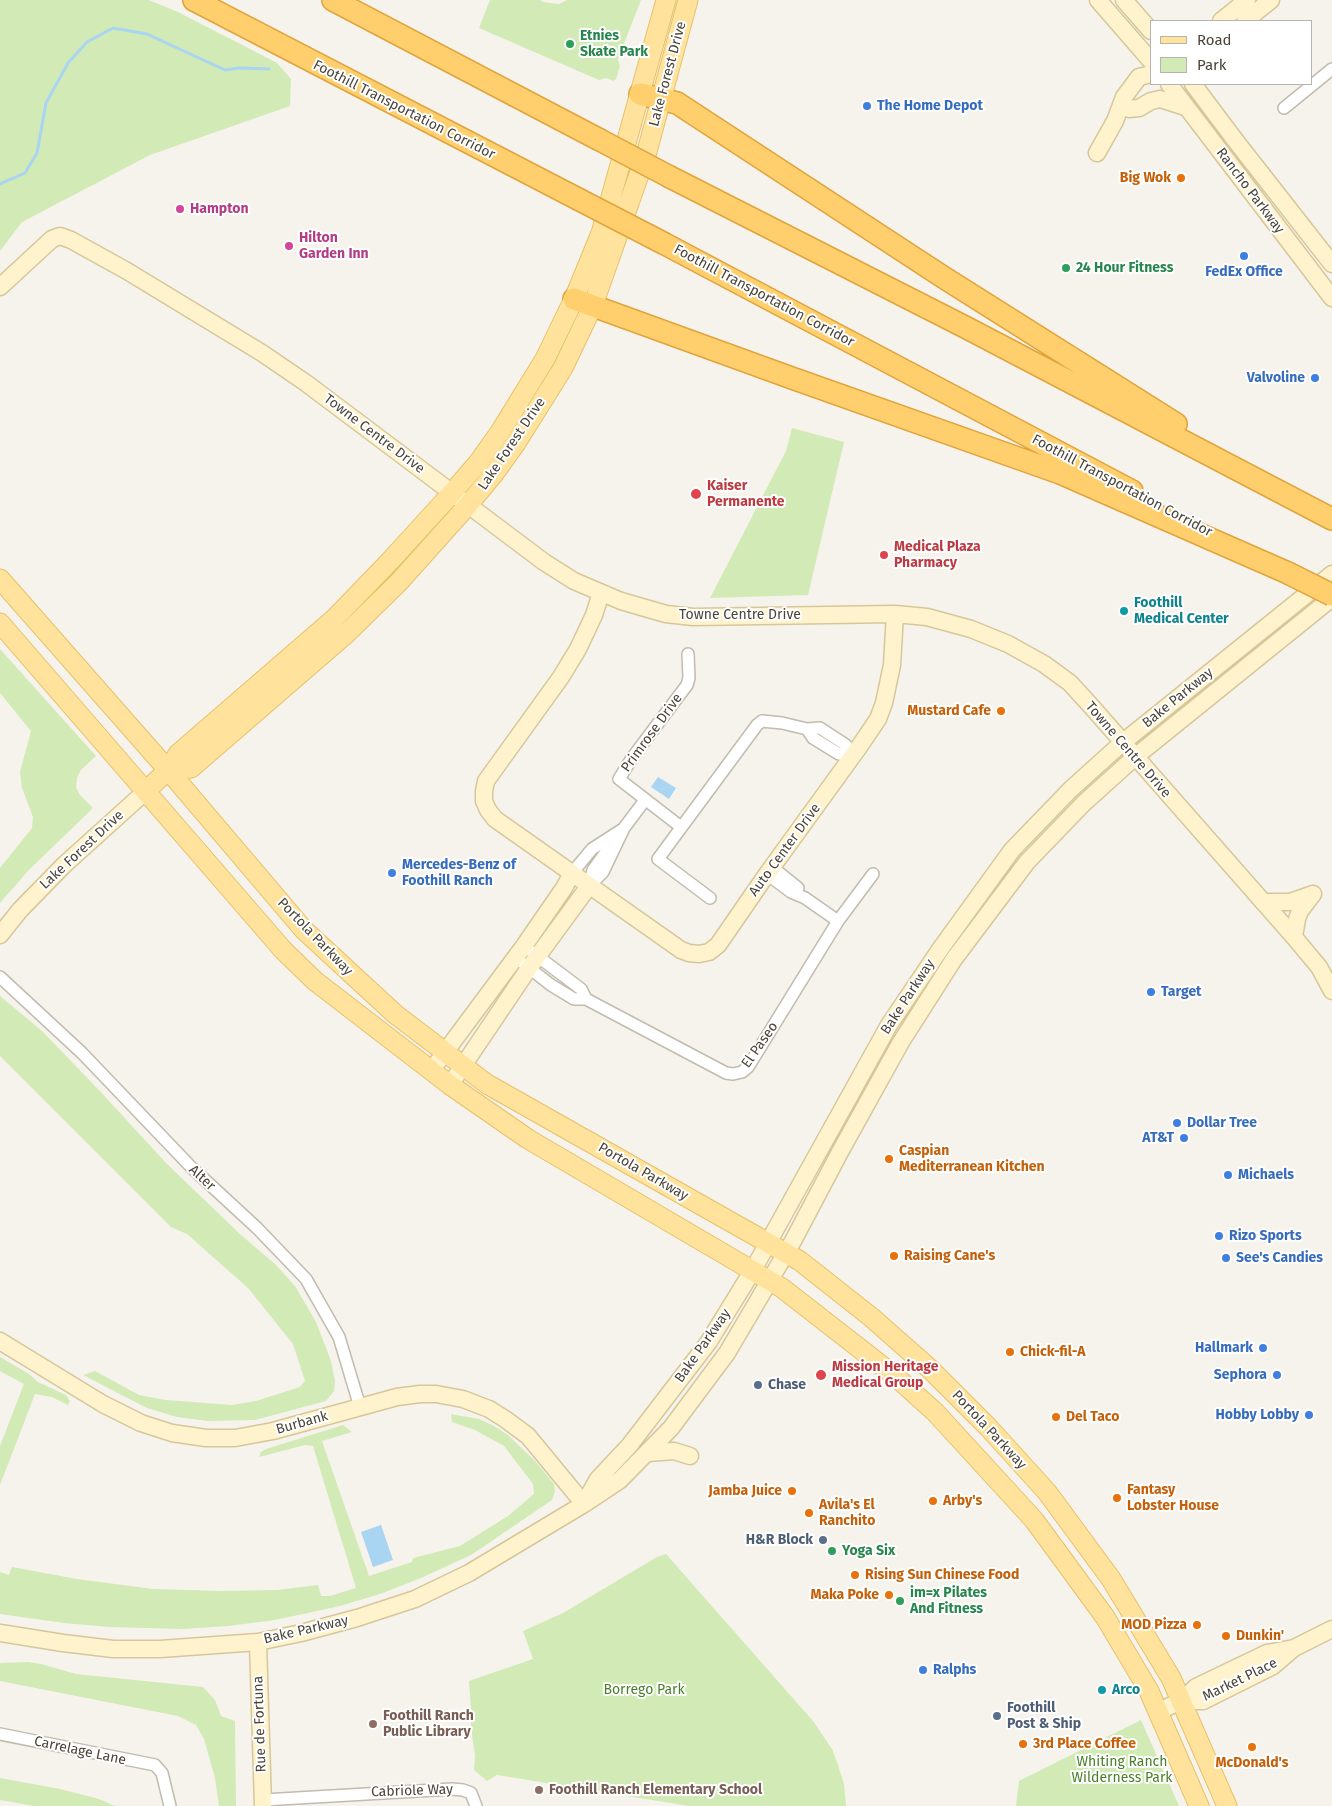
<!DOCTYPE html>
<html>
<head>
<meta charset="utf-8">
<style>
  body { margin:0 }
  #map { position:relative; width:1332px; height:1806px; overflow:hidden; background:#f6f3ec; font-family:"Fira Sans",sans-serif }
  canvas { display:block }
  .legend { position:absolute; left:1150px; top:20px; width:162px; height:65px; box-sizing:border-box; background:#fff; border:1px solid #b7b4b0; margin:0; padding:6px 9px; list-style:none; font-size:15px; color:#4b4439 }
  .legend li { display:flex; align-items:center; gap:10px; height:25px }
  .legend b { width:25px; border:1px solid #b7b4b0 }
</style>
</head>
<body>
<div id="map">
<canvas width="1332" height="1806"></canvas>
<ul class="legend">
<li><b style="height:6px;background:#ffe39c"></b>Road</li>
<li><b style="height:14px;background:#d2eab5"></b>Park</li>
</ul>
</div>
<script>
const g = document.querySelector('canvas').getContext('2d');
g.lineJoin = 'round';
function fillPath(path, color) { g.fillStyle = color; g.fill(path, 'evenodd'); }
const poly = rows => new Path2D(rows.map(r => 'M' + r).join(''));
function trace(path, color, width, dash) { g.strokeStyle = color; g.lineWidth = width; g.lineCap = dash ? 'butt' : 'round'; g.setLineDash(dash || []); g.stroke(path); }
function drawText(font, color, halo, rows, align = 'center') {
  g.font = font + ' "Fira Sans",sans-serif'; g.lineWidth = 4; g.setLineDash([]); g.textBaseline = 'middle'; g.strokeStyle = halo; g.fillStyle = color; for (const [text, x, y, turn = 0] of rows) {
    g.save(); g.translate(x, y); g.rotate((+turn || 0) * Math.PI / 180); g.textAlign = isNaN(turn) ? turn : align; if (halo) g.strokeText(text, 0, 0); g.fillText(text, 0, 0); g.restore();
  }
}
fillPath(poly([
  [0,0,149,0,178,12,277,63,291,79,290,106,150,155,22,222,0,251],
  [490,0,540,0,543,2,559,4,567,0,641,0,618,59,620,66,616,79,613,81,606,78,599,80,479,28],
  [792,428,844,442,808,595,710,598,786,451],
  [0,649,96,756,81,770,77,778,76,787,80,795,93,808,28,871,0,903,0,868,32,828,33,817,22,788,20,772,31,731,0,693],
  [0,996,42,1031,98,1089,167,1164,241,1235,275,1264,295,1286,316,1322,331,1361,335,1381,334,1391,326,1401,255,1420,208,1421,177,1417,147,1408,83,1375,95,1371,139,1395,166,1400,232,1405,256,1401,300,1387,305,1381,293,1344,248,1288,187,1234,171,1227,0,1056],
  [0,1357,29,1374,38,1382,66,1395,70,1401,68,1405,52,1397,35,1394,0,1485,0,1446,24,1384,0,1371],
  [451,1414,479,1419,494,1426,508,1435,535,1461,554,1484,555,1491,552,1500,471,1555,421,1578,380,1594,340,1606,275,1620,228,1626,182,1629,109,1627,64,1623,0,1614,0,1572,9,1575,12,1567,77,1579,153,1589,221,1591,277,1590,318,1585,321,1596,330,1596,356,1588,313,1446,305,1445,259,1457,261,1452,266,1449,343,1425,352,1432,322,1441,369,1576,412,1562,413,1558,460,1546,508,1516,534,1494,533,1484,504,1446,475,1430,452,1422],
  [666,1554,813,1721,832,1749,837,1762,844,1784,846,1806,689,1806,497,1775,487,1781,474,1770,475,1756,471,1728,471,1710,469,1681,533,1659,523,1631,563,1613,657,1557],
  [28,1662,41,1664,76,1674,203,1687,215,1700,221,1716,235,1721,236,1806,219,1806,215,1778,204,1739,196,1725,178,1716,0,1681,0,1663],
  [1141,1720,1179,1806,1016,1806,1019,1781],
  [0,1778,60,1789,99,1799,115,1806,34,1806,0,1800]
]), '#d2eab5');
fillPath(poly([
  [658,777,676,788,669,799,651,787],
  [381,1525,393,1560,373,1567,361,1532]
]), '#a9d4f2');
trace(poly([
  [0,184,25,173,37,153,46,103,68,63,87,42,113,28,147,34,225,70,239,68,269,69]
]), '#a9d4f2', 3);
const street = poly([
  [1284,108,1332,69],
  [807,729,813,738,839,754,847,753,852,756],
  [681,827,619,779,632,758,687,685,689,678,688,654],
  [772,867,798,888],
  [572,873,592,849,623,829],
  [767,874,791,892,805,898,838,921],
  [589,886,603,872,624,828,645,800],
  [589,886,593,870,606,852,614,846],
  [710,898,658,859,757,725,762,721,782,723,807,729,820,728,846,745,847,753],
  [532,952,581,989,586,999],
  [524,964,551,985,574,999,586,999,726,1073,733,1074,742,1072,748,1067,838,921,873,874],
  [0,977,82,1053,192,1168,257,1228,306,1279,339,1337,360,1407],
  [0,1734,155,1765,162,1773,170,1806],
  [263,1800,452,1789,463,1790,471,1793,476,1806]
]);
const secondary = poly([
  [1098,0,1151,61],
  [1124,0,1151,31],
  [1221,21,1247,0],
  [1245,21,1271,0],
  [1169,84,1332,298],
  [1193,84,1235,140,1332,264],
  [1129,109,1139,108,1151,101,1160,99,1185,107],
  [1097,153,1115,121,1124,97,1139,77,1151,74],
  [0,287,52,239,60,236,71,240,127,271,262,353,306,383,544,562,574,581,621,601,666,614,693,617,895,614,927,617,971,629,1008,644,1044,664,1070,683,1091,706,1294,937,1319,967,1332,991],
  [601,593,594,615,578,649,561,677,486,781,484,791,484,801,488,810,495,819,681,950,689,953,699,954,709,952,718,945,767,874,859,747,878,719,884,703,892,665,895,614],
  [1263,902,1290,902,1313,894],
  [0,935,20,910,64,865,146,791],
  [1294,937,1297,919,1300,911,1313,894],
  [431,1071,524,946,564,888,572,873],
  [450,1085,529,968,589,886],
  [0,1341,103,1404,141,1423,172,1433,206,1438,235,1438,273,1431,397,1397,420,1394,436,1394,463,1399,489,1409,505,1419,528,1436,584,1504],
  [648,1453,674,1451,690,1456],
  [585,1502,598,1479,629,1446,708,1343,753,1270,889,1025,941,948,1012,850,1071,789,1122,743,1332,574],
  [0,1633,63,1643,113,1649,160,1649,258,1642,301,1633,357,1618,415,1599,469,1573,584,1504,620,1480,671,1428,727,1353,793,1241,840,1152,901,1042,954,959,1027,862,1084,803,1135,757,1332,598],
  [258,1642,263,1806],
  [1181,1701,1203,1701,1273,1666,1294,1648,1332,1629],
  [1159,1711,1181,1701,1196,1687,1267,1653,1294,1648]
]);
const primary = poly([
  [0,579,168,770,304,930,395,1014,487,1084,800,1261,871,1317,930,1369,988,1427,1047,1492,1111,1579,1171,1678,1227,1806],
  [0,623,283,950,315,981,450,1085,528,1139,782,1288,895,1376,935,1412,1034,1520,1105,1617,1149,1691,1199,1806],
  [168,770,191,768,347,633,399,582,468,505,493,475,516,443,563,368,593,305,646,155,688,0],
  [146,791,168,770,178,754,334,619,390,561,452,493,478,463,500,432,545,359,574,299,601,233,666,0]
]);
const highway = poly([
  [194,0,578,199],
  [333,0,598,139],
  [640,94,677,103,943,277,1176,424],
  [670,177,967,328,1332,519],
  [665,244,1132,491],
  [574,299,789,377,1060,473,1288,573]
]);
trace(street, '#c2bbae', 14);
trace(secondary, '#d6c79b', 19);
trace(primary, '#e6c16a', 21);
trace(highway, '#e0a43c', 24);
trace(street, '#fff', 11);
trace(secondary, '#fff3cd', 16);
trace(primary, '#ffe39c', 19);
trace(highway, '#ffcf6e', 21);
const highwayBridge = poly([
  [598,139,670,177],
  [578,199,665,244],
  [1288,573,1332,595]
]);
trace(highwayBridge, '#e0a43c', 24, []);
trace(highwayBridge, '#ffcf6e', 21);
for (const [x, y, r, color] of [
  [570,44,5,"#2e9e5b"],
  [867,106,5,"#3f7fe0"],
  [1181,178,5,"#e8710a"],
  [180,209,5,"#d1479c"],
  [289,246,5,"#d1479c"],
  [1244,256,5,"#3f7fe0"],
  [1066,268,5,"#2e9e5b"],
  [1315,378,5,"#3f7fe0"],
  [696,494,6,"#e0444e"],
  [884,555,5,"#e0444e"],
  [1124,611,5,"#0f9aa8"],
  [1001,711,5,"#e8710a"],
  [392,873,5,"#3f7fe0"],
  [1151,992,5,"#3f7fe0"],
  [1177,1123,5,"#3f7fe0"],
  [1184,1138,5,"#3f7fe0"],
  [889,1159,5,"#e8710a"],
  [1228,1175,5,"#3f7fe0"],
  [1219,1236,5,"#3f7fe0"],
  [894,1256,5,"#e8710a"],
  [1226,1258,5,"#3f7fe0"],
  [1263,1348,5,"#3f7fe0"],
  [1010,1352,5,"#e8710a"],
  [821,1375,6,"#e0444e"],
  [1277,1375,5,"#3f7fe0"],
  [758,1385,5,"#5c6f8a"],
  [1309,1415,5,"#3f7fe0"],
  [1056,1417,5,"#e8710a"],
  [792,1491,5,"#e8710a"],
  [1117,1498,5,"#e8710a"],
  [933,1501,5,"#e8710a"],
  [809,1513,5,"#e8710a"],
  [823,1540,5,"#5c6f8a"],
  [832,1551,5,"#2e9e5b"],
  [855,1575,5,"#e8710a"],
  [889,1595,5,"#e8710a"],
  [900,1601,5,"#2e9e5b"],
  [1197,1625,5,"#e8710a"],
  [1226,1636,5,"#e8710a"],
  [923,1670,5,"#3f7fe0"],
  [1102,1690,5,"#0f9aa8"],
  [997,1716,5,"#5c6f8a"],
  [373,1724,5,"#8d6e63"],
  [1023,1744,5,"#e8710a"],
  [1252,1747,5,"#e8710a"],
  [539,1790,5,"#8d6e63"]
]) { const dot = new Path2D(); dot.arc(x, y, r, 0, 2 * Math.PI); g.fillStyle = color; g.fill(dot); trace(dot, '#fff', 2); }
drawText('bold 14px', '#27864d', '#fff', [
  ["Etnies",580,36],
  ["Skate Park",580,52],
  ["24 Hour Fitness",1076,268],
  ["Yoga Six",842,1551],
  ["im=x Pilates",910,1593],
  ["And Fitness",910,1609]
], 'left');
drawText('14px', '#4b4439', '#fff', [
  ["Lake Forest Drive",668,74,-75],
  ["Foothill Transportation Corridor",404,110,27],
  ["Rancho Parkway",1250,191,53],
  ["Foothill Transportation Corridor",764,296,28],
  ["Towne Centre Drive",374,434,37],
  ["Lake Forest Drive",512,444,-56],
  ["Foothill Transportation Corridor",1122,486,28],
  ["Towne Centre Drive",740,615],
  ["Bake Parkway",1178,698,-39],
  ["Primrose Drive",652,733,-54],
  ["Towne Centre Drive",1128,750,49],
  ["Lake Forest Drive",82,850,-43],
  ["Auto Center Drive",785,850,-54],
  ["Portola Parkway",315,937,46],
  ["Bake Parkway",908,997,-57],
  ["El Paseo",760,1045,-55],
  ["Portola Parkway",643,1172,30],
  ["Alter",202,1178,43],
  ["Bake Parkway",703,1346,-55],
  ["Burbank",302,1423,-16],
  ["Portola Parkway",989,1430,47],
  ["Bake Parkway",306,1630,-13],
  ["Market Place",1240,1680,-26],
  ["Rue de Fortuna",260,1724,-92],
  ["Carrelage Lane",80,1751,12],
  ["Cabriole Way",412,1791,-2]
]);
drawText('bold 14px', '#366cbe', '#fff', [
  ["The Home Depot",877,106],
  ["FedEx Office",1244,272,"center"],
  ["Valvoline",1305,378,"right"],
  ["Mercedes-Benz of",402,865],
  ["Foothill Ranch",402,881],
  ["Target",1161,992],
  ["Dollar Tree",1187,1123],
  ["AT&T",1174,1138,"right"],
  ["Michaels",1238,1175],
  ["Rizo Sports",1229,1236],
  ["See's Candies",1236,1258],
  ["Hallmark",1253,1348,"right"],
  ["Sephora",1267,1375,"right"],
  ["Hobby Lobby",1299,1415,"right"],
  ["Ralphs",933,1670]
], 'left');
drawText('bold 14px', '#c56008', '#fff', [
  ["Big Wok",1171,178,"right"],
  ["Mustard Cafe",991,711,"right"],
  ["Caspian",899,1151],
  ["Mediterranean Kitchen",899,1167],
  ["Raising Cane's",904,1256],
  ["Chick-fil-A",1020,1352],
  ["Del Taco",1066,1417],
  ["Fantasy",1127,1490],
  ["Lobster House",1127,1506],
  ["Jamba Juice",782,1491,"right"],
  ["Arby's",943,1501],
  ["Avila's El",819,1505],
  ["Ranchito",819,1521],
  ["Rising Sun Chinese Food",865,1575],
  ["Maka Poke",879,1595,"right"],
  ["MOD Pizza",1187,1625,"right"],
  ["Dunkin'",1236,1636],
  ["3rd Place Coffee",1033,1744],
  ["McDonald's",1252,1763,"center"]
], 'left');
drawText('bold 14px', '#b23c85', '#fff', [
  ["Hampton",190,209],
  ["Hilton",299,238],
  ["Garden Inn",299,254]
], 'left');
drawText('bold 14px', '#be3a42', '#fff', [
  ["Kaiser",707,486],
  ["Permanente",707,502],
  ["Medical Plaza",894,547],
  ["Pharmacy",894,563],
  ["Mission Heritage",832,1367],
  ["Medical Group",832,1383]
], 'left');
drawText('bold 14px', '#0d838f', '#fff', [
  ["Foothill",1134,603],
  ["Medical Center",1134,619],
  ["Arco",1112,1690]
], 'left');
drawText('bold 14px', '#4e5e75', '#fff', [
  ["Chase",768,1385],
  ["H&R Block",813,1540,"right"],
  ["Foothill",1007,1708],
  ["Post & Ship",1007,1724]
], 'left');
drawText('14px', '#4a7f2a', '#fff', [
  ["Borrego Park",644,1690],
  ["Whiting Ranch",1122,1762],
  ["Wilderness Park",1122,1778]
]);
drawText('bold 14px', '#785e54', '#fff', [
  ["Foothill Ranch",383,1716],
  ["Public Library",383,1732],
  ["Foothill Ranch Elementary School",549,1790]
], 'left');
</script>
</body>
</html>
